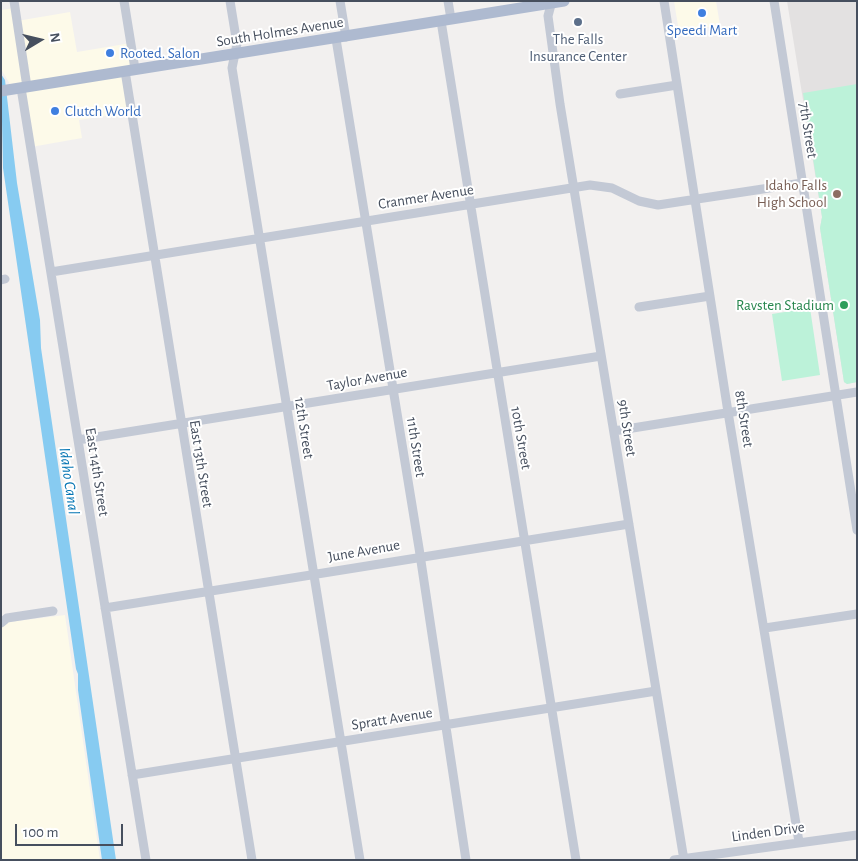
<!DOCTYPE html>
<html>
<head>
<meta charset="utf-8">
<style>
  body { margin:0 }
  #map { position:relative; width:858px; height:861px; overflow:hidden; background:#f2f0ef; font-family:"Alegreya Sans",sans-serif }
  canvas { display:block }
  .frame { position:absolute; inset:0; border:2px solid #464f5e; pointer-events:none }
  .north { position:absolute; left:15px; top:15px; width:50px; height:50px; -webkit-text-stroke:4px #fff; paint-order:stroke; rotate:81deg; font-size:14px; font-weight:700; line-height:20px; text-align:center; color:#464f5e }
  .north::after { content:''; display:block; margin:auto; width:18px; height:22px; background:#464f5e; clip-path:polygon(50% 0,100% 100%,50% 72%,0 100%) }
  .scale { position:absolute; left:15px; top:824px; width:108px; height:22px; box-sizing:border-box; border:2px solid #464f5e; border-top:0; padding-left:6px; font-size:15px; line-height:18px; white-space:nowrap; color:#464f5e; -webkit-text-stroke:4px #fff; paint-order:stroke }
</style>
</head>
<body>
<div id="map">
<canvas width="858" height="861"></canvas>
<div class="frame"></div>
<div class="north">N</div>
<div class="scale">100 m</div>
</div>
<script>
const g = document.querySelector('canvas').getContext('2d');
g.lineJoin = 'round';
function fillPath(path, color) { g.fillStyle = color; g.fill(path, 'evenodd'); }
const poly = rows => new Path2D(rows.map(r => 'M' + r).join(''));
function trace(path, color, width, dash) { g.strokeStyle = color; g.lineWidth = width; g.lineCap = dash ? 'butt' : 'round'; g.setLineDash(dash || []); g.stroke(path); }
function drawText(font, color, halo, rows, align = 'center') {
  g.font = font + ' "Alegreya Sans",sans-serif'; g.lineWidth = 4; g.setLineDash([]); g.textBaseline = 'middle'; g.strokeStyle = halo; g.fillStyle = color; for (const [text, x, y, turn = 0] of rows) {
    g.save(); g.translate(x, y); g.rotate((+turn || 0) * Math.PI / 180); g.textAlign = isNaN(turn) ? turn : align; if (halo) g.strokeText(text, 0, 0); g.fillText(text, 0, 0); g.restore();
  }
}
fillPath(poly([
  [674,1,716,1,720,25,679,32],
  [15,8,17,21,70,12,77,52,131,43,135,69,126,71,132,112,79,120,82,138,31,147,21,88,13,89,1,69,1,10],
  [65,615,100,860,1,860,1,623]
]), '#fdfae9');
fillPath(poly([
  [787,1,857,1,857,382,847,384,844,382,820,228,822,217]
]), '#e3e1e1');
fillPath(poly([
  [857,84,857,382,847,384,844,382,820,228,822,217,803,93],
  [810,308,820,375,782,381,772,314]
]), '#bcf2d9');
fillPath(poly([
  [1,74,5,80,17,183,40,320,41,348,116,860,102,860,78,690,78,674,76,669,3,168]
]), '#87cbf1');
trace(poly([
  [14,1,27,87],
  [124,1,135,69],
  [230,1,237,44,232,68,360,860],
  [340,1,346,37],
  [448,1,451,19],
  [552,1,548,16,560,104,684,860],
  [664,1,728,412,799,842],
  [774,1,857,530],
  [441,21,576,860],
  [336,39,419,548,466,860],
  [125,71,252,860],
  [21,88,146,860],
  [620,94,677,85],
  [51,272,590,185,612,188,639,201,658,205,802,183],
  [1,280,5,279],
  [639,307,710,296],
  [614,431,857,392],
  [78,440,601,356],
  [105,608,629,524],
  [1,623,7,618,53,611],
  [765,628,857,614],
  [132,775,656,691],
  [674,860,857,835]
]), '#c3c9d5', 9);
trace(poly([
  [1,91,564,1]
]), '#aebad0', 11);
for (const [x, y, r, color] of [
  [702,13,5,"#3f7fe0"],
  [578,22,5,"#5c6f8a"],
  [110,53,5,"#3f7fe0"],
  [55,111,5,"#3f7fe0"],
  [837,194,5,"#8d6e63"],
  [844,305,5,"#2e9e5b"]
]) { const dot = new Path2D(); dot.arc(x, y, r, 0, 2 * Math.PI); g.fillStyle = color; g.fill(dot); trace(dot, '#fff', 2); }
drawText('15px', '#366cbe', '#fff', [
  ["Speedi Mart",702,30,"center"],
  ["Rooted. Salon",120,53],
  ["Clutch World",65,111]
], 'left');
drawText('15px', '#464f5e', '#fff', [
  ["South Holmes Avenue",280,32,-9],
  ["7th Street",808,130,81],
  ["Cranmer Avenue",426,197,-9],
  ["Taylor Avenue",367,379,-10],
  ["8th Street",744,419,81],
  ["12th Street",304,428,81],
  ["9th Street",627,428,81],
  ["10th Street",521,438,80],
  ["11th Street",416,447,81],
  ["East 13th Street",201,464,81],
  ["East 14th Street",97,472,81],
  ["June Avenue",364,551,-10],
  ["Spratt Avenue",392,719,-9],
  ["Linden Drive",768,832,-8]
]);
drawText('15px', '#4e5e75', '#fff', [
  ["The Falls",578,39],
  ["Insurance Center",578,56]
]);
drawText('15px', '#785e54', '#fff', [
  ["Idaho Falls",827,185],
  ["High School",827,202]
], 'right');
drawText('15px', '#27864d', '#fff', [
  ["Ravsten Stadium",834,305]
], 'right');
drawText('italic 16px', '#0575b3', '#fff', [
  ["Idaho Canal",69,481,82]
]);
</script>
</body>
</html>
